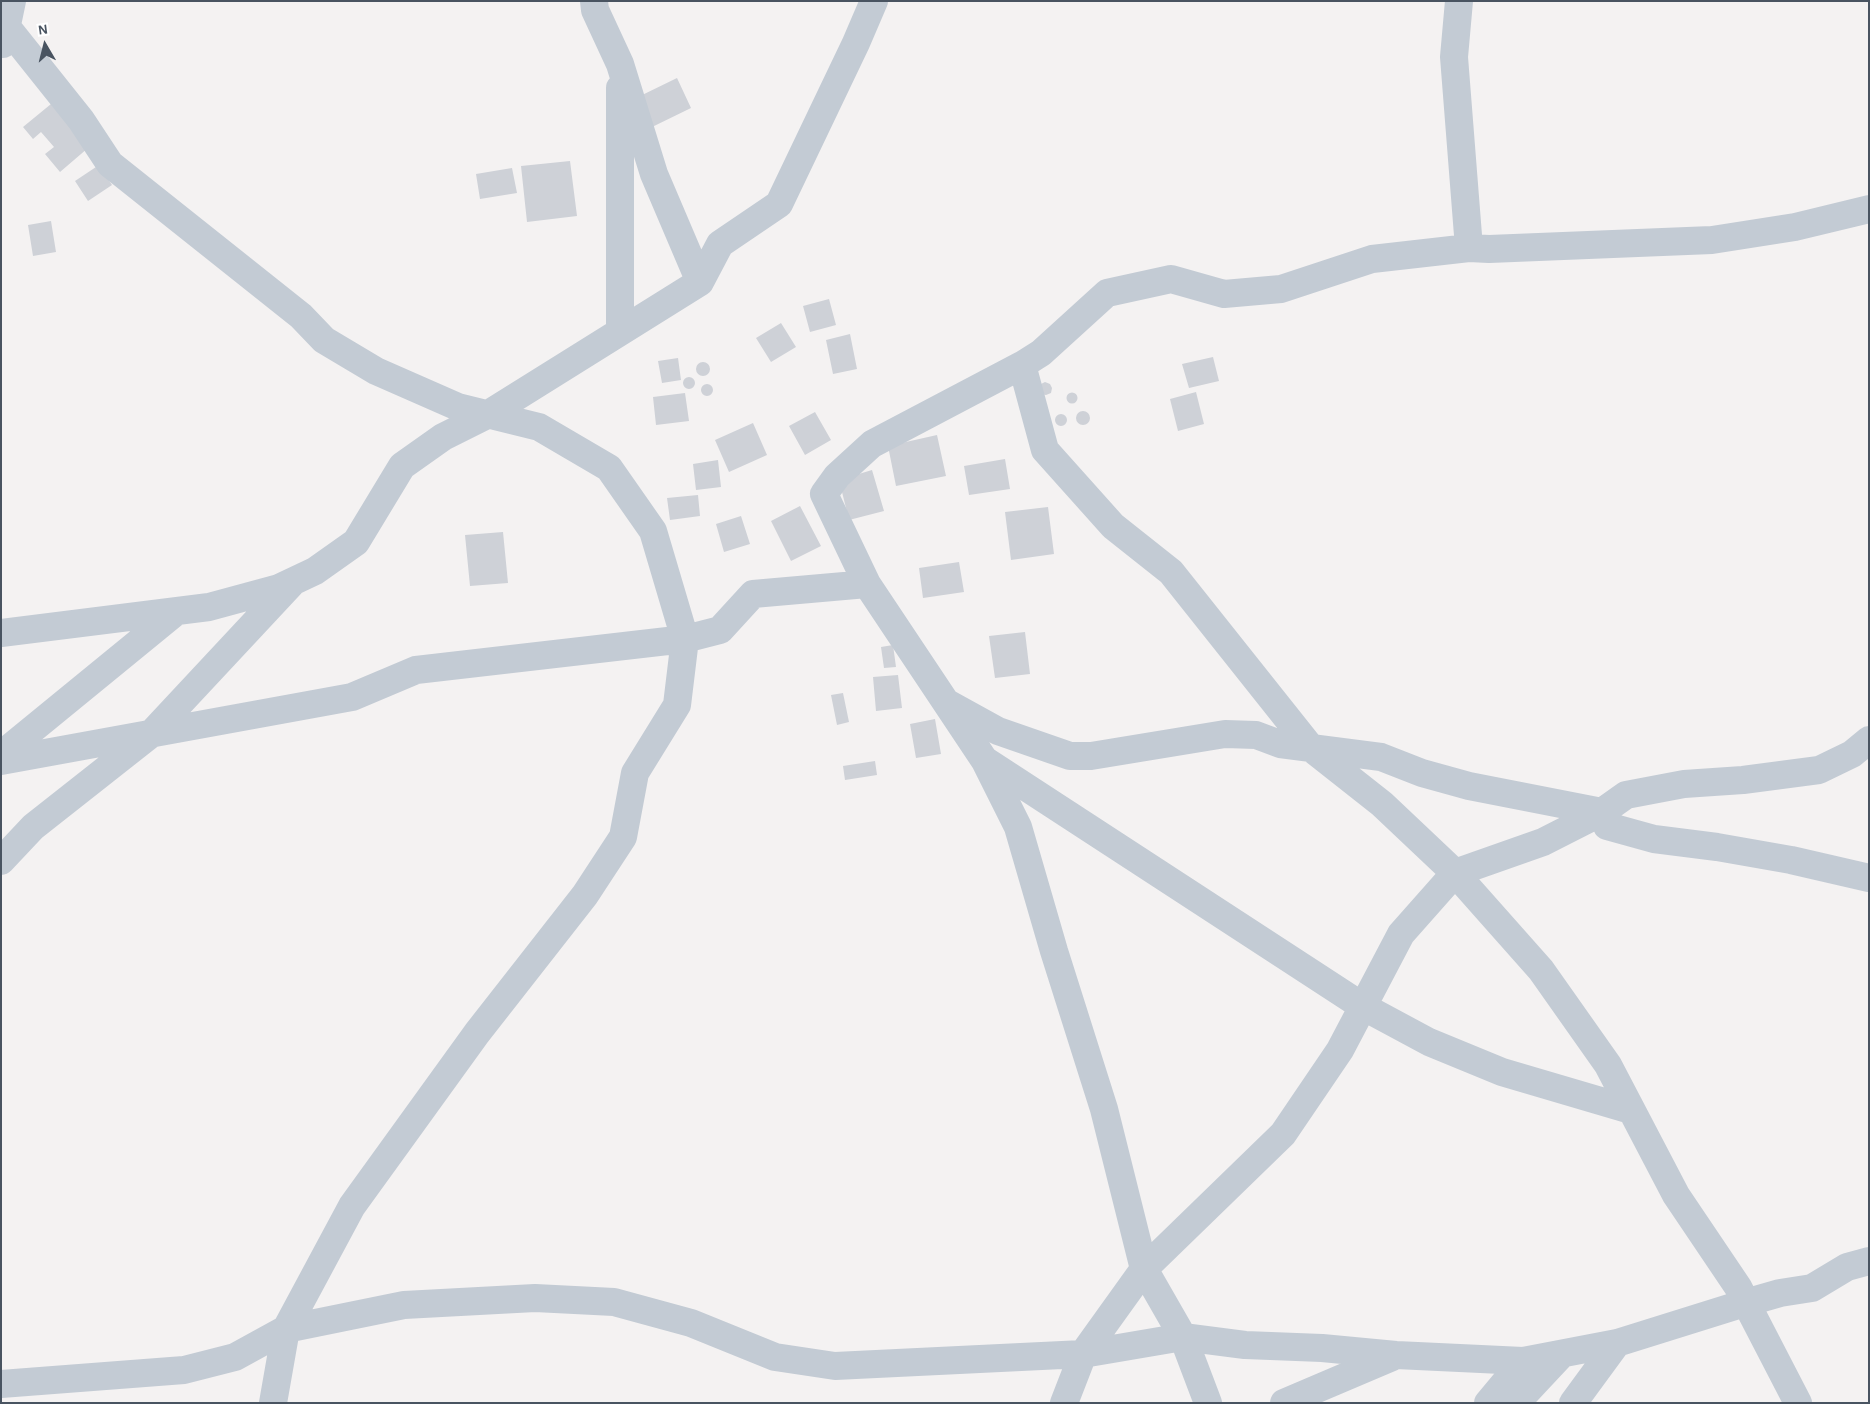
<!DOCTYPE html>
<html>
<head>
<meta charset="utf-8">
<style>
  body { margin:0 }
  #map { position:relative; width:1870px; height:1404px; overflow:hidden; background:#f4f2f2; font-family:"Alegreya Sans",sans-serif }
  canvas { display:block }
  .frame { position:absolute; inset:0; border:2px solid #495461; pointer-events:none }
  .north { position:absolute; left:20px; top:20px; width:50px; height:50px; -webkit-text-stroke:4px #fff; paint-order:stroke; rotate:352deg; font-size:14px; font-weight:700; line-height:20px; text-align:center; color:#495461 }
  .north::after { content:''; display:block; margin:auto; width:18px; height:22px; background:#495461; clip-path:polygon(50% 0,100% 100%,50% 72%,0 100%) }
</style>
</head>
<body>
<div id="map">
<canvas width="1870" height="1404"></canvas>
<div class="frame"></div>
<div class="north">N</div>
</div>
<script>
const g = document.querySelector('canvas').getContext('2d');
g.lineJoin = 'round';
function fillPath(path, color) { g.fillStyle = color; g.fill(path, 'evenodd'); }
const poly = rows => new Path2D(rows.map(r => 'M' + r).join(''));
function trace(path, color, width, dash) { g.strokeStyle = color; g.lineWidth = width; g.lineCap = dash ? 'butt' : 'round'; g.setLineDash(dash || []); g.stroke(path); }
fillPath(poly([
  [677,78,691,108,650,128,636,98],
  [51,104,88,148,60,172,45,154,54,147,41,132,33,139,23,127],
  [570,161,577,216,527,222,521,166],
  [99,165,112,185,88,201,75,181],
  [512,168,517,193,480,199,476,174],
  [51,221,56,252,33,256,28,225],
  [829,299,836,325,810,332,803,306],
  [781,323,796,347,771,362,756,338],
  [850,334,857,369,833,374,826,340],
  [1213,357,1219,381,1189,388,1182,364],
  [678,358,681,380,662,383,658,361],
  '696 369a7 7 0 1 1 14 0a7 7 0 1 1-14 0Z',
  '683 383a6 6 0 1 1 12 0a6 6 0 1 1-12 0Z',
  [1045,382,1050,384,1052,388,1051,393,1046,395,1041,394,1041,384],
  '701 390a6 6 0 1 1 12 0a6 6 0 1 1-12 0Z',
  [1196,392,1204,424,1178,431,1170,399],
  '1066.5 398a5.5 5.5 0 1 1 11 0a5.5 5.5 0 1 1-11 0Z',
  [685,393,689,421,656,425,653,397],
  '1076 418a7 7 0 1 1 14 0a7 7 0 1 1-14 0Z',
  [815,412,831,440,805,455,789,426],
  '1055 420a6 6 0 1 1 12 0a6 6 0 1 1-12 0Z',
  [753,423,767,455,729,472,715,440],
  [937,435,946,476,896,486,888,446],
  [1005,459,1010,489,969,495,964,466],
  [718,460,721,487,696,490,693,464],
  [872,470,884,511,849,520,839,480],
  [698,495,700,516,670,520,667,498],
  [800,506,821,546,791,561,771,521],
  [1048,507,1054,554,1011,560,1005,512],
  [741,516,750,544,724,552,716,524],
  [503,532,508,583,470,586,465,535],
  [959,562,964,592,923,598,919,568],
  [1025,632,1030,674,995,678,989,636],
  [893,645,896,667,884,668,881,647],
  [898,675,902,708,876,711,873,677],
  [843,693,849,722,837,725,831,695],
  [935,719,941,754,916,758,910,724],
  [875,761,877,775,845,780,843,766]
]), '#ced1d7');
trace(poly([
  [594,1,595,10,620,64,654,174,700,282],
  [1459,1,1454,57,1469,248],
  [1,24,10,31,81,120,110,164,301,316,324,340,376,371,458,407,539,427,609,468,653,531,685,639,677,705,635,773,623,837,585,895,477,1033,352,1206,286,1329,273,1403],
  [3,44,12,1],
  [620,88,620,332],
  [1022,365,1045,450,1113,526,1171,572,1311,748,1382,804,1455,873,1541,970,1608,1065,1676,1195,1738,1287,1798,1403],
  [1,633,209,607,279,588,315,571,356,542,402,466,443,437,487,415,700,282,720,244,779,204,856,43,874,1],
  [949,704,998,731,1070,756,1091,756,1225,734,1256,735,1280,744,1381,757,1422,773,1469,786,1602,812],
  [1,755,177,611],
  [1,761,352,697,416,670,685,639,720,630,753,594,867,584],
  [986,761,1362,1006,1429,1042,1502,1072,1631,1110],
  [1602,812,1607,826,1654,839,1717,847,1791,860,1869,878],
  [1,861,33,827,151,734,291,584],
  [1,1384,184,1370,235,1357,286,1329,404,1305,535,1298,614,1302,691,1323,775,1357,835,1366,1083,1354,1183,1337,1245,1345,1322,1348,1396,1355,1523,1361,1617,1343,1745,1303,1780,1293,1812,1288,1847,1267,1869,1261],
  [1064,1403,1083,1354,1144,1269,1283,1134,1340,1050,1401,934,1455,873,1543,842,1602,812,1626,795,1684,784,1743,780,1819,770,1852,754,1869,740],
  [1208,1403,1183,1337,1144,1269,1104,1109,1054,951,1018,827,985,761,867,584,824,494,837,476,872,444,1022,365,1041,353,1107,293,1171,279,1224,294,1281,289,1372,259,1469,248,1489,249,1712,240,1795,227,1869,209],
  [1284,1403,1392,1357],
  [1488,1403,1523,1361],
  [1516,1403,1562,1354],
  [1573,1403,1617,1343]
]), '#c3cbd4', 28);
</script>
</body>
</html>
